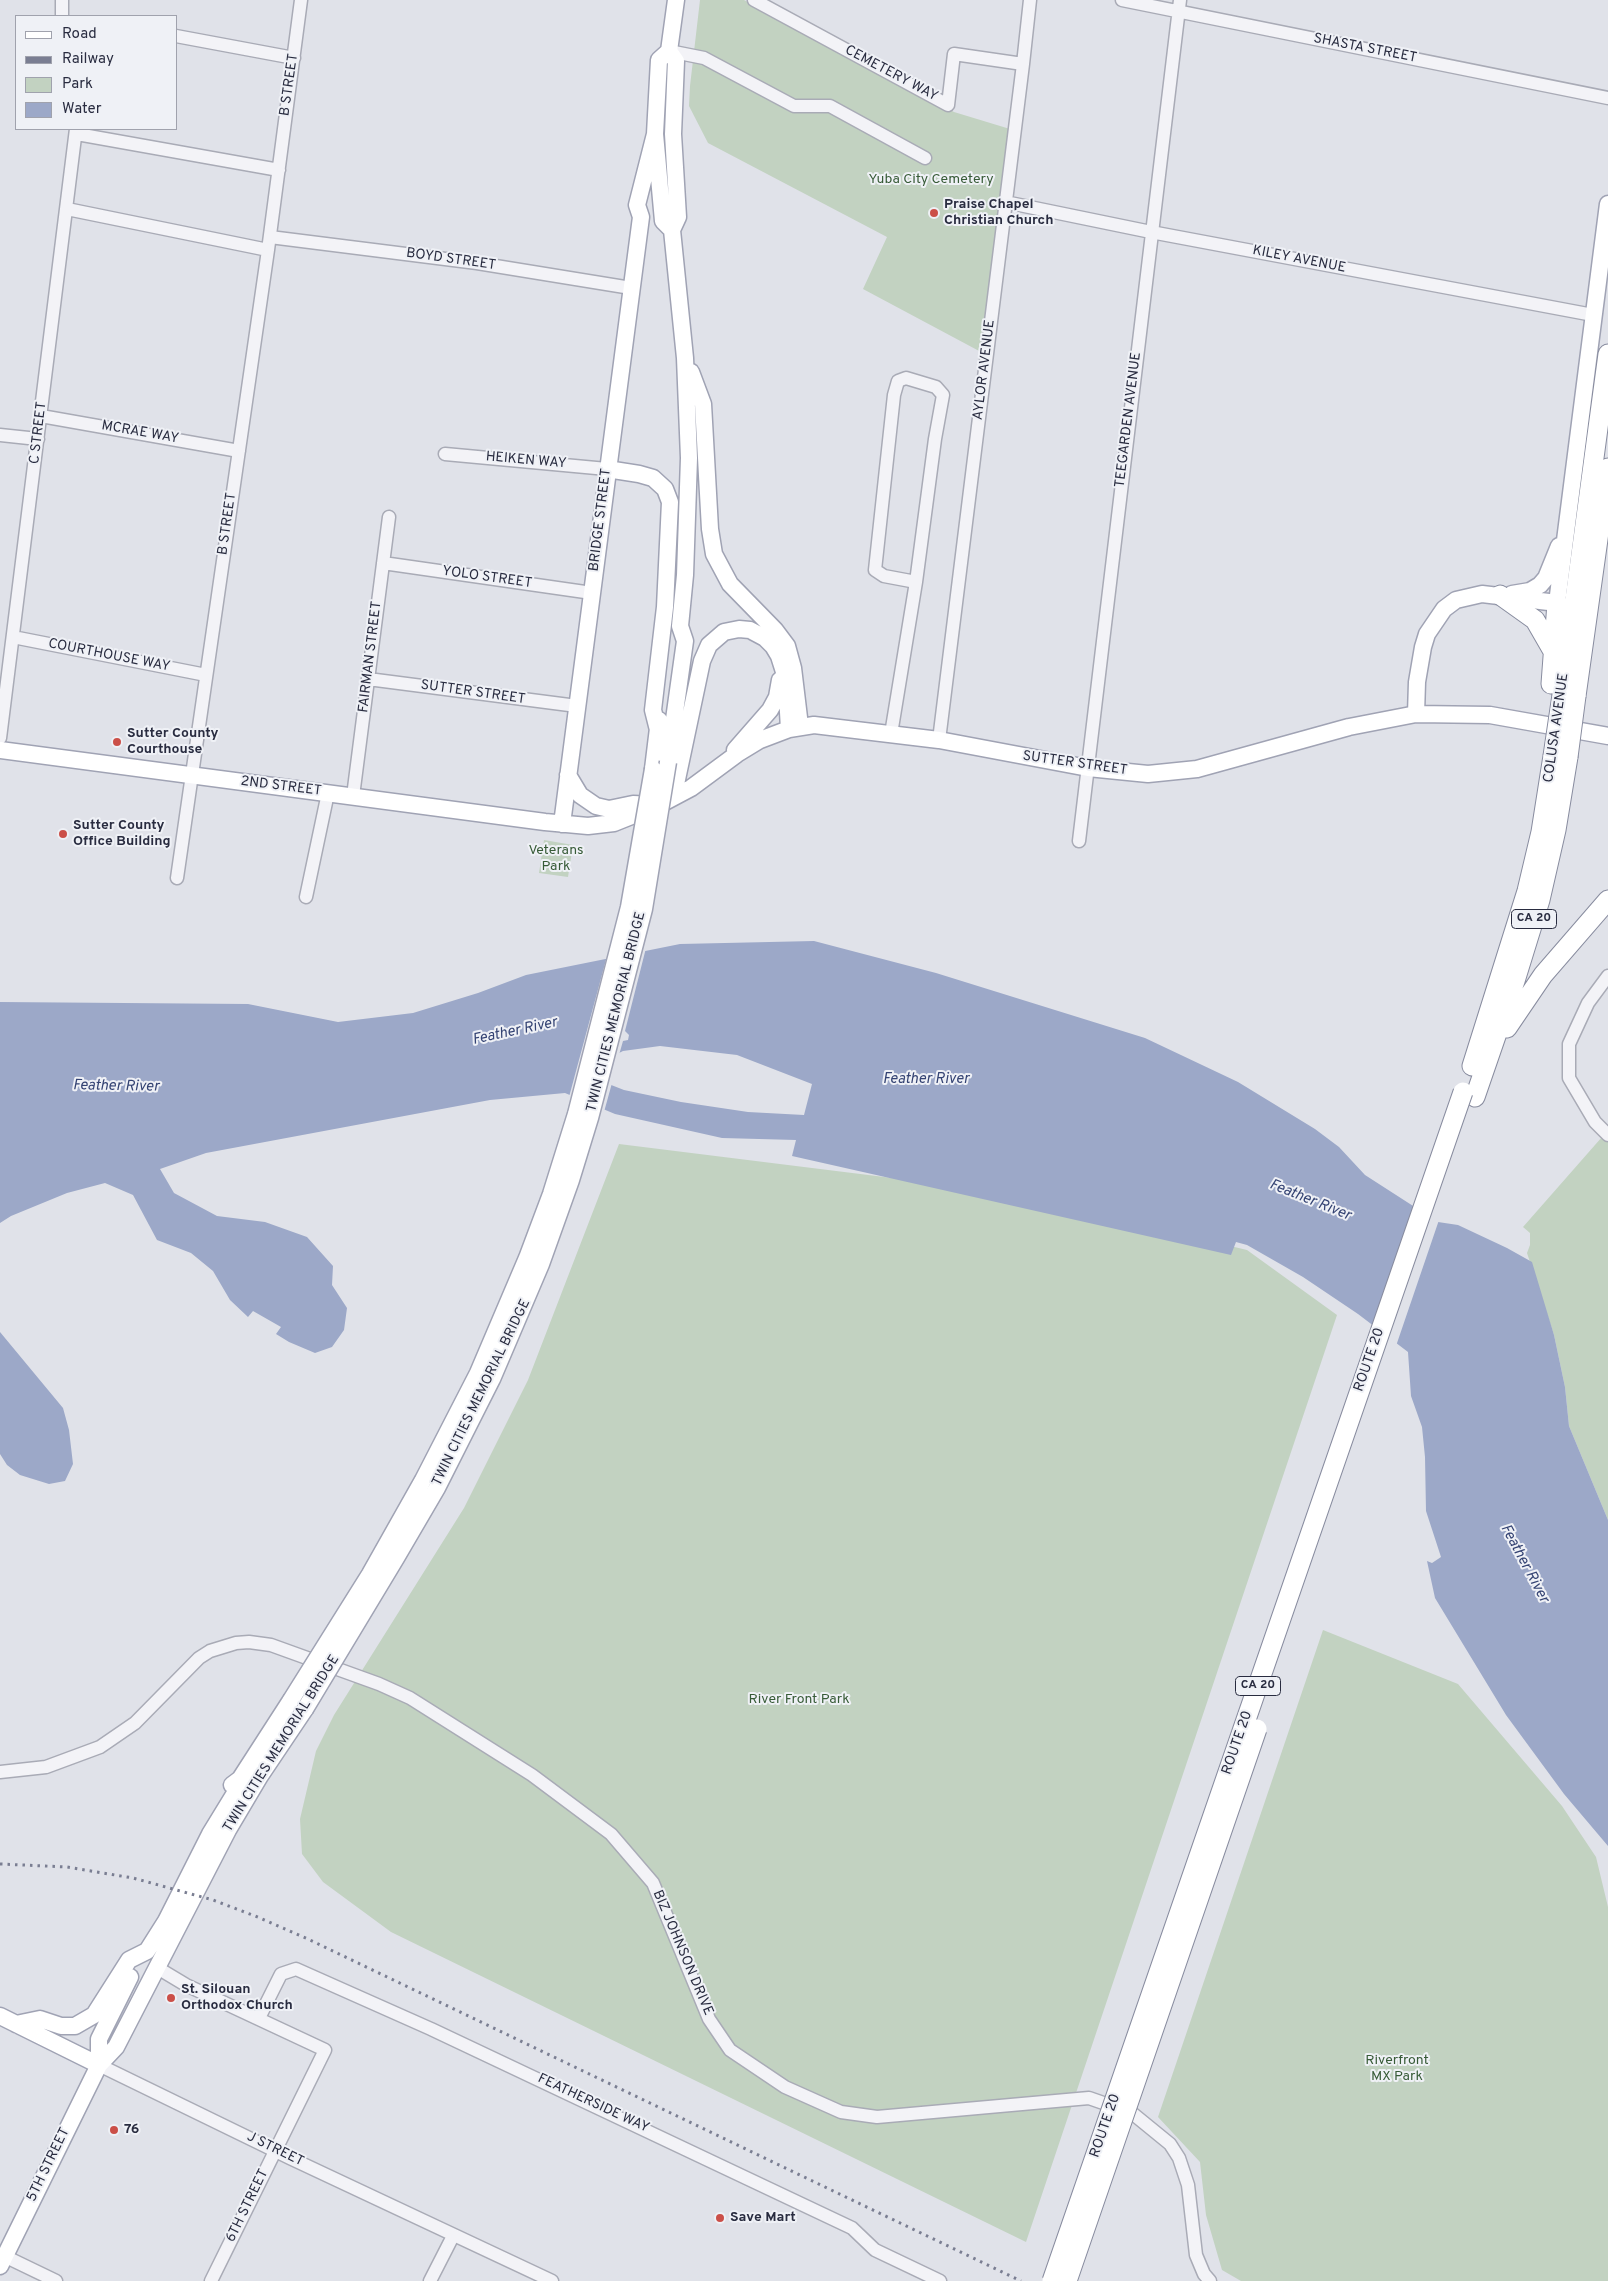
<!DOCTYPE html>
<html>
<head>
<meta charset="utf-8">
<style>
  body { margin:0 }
  #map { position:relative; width:1608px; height:2281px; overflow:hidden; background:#e0e2e9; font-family:Overpass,sans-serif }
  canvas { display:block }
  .legend { position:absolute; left:15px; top:15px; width:162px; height:115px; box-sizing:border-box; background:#eff1f6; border:1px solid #a0a2ad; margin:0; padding:6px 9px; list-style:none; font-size:15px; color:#292c40 }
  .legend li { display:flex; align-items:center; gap:10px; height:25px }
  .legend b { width:25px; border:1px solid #a0a2ad }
</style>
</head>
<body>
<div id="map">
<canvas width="1608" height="2281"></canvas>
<ul class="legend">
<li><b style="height:6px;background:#fff"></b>Road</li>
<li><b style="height:6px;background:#7a7e92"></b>Railway</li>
<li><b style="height:14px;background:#c2d2c1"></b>Park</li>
<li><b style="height:14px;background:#9ca8c8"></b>Water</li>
</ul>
</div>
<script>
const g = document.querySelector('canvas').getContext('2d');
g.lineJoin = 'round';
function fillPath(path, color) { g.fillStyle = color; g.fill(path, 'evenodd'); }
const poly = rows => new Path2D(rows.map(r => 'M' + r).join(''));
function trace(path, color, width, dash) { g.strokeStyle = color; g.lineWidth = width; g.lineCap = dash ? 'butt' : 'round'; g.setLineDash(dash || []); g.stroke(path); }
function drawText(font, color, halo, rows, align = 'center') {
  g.font = font + ' Overpass,sans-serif'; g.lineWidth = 4; g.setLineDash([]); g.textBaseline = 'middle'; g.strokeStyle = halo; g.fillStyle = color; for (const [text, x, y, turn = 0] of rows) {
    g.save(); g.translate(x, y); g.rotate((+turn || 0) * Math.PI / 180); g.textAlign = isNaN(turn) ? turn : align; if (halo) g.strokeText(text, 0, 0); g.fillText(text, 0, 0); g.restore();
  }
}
fillPath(poly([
  [700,0,744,0,954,112,1010,129,981,352,863,289,887,237,708,143,689,106,690,86],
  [544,840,573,845,568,877,539,873],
  [1602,1137,1608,1141,1608,1520,1569,1426,1565,1387,1554,1335,1527,1253,1530,1245,1530,1233,1523,1227],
  [619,1144,1005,1192,1247,1250,1337,1315,1026,2242,391,1932,323,1882,302,1854,300,1819,316,1751,334,1715,464,1508,528,1380],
  [1323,1630,1458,1684,1562,1806,1596,1857,1608,1907,1608,2281,1241,2281,1222,2270,1206,2215,1200,2162,1158,2117]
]), '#c2d2c1');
fillPath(poly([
  [814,941,936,973,1145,1038,1238,1082,1315,1129,1339,1147,1365,1175,1438,1222,1458,1225,1507,1248,1532,1262,1554,1335,1565,1387,1569,1426,1608,1520,1608,1846,1564,1794,1506,1715,1435,1598,1427,1561,1432,1563,1441,1557,1426,1511,1425,1457,1422,1427,1411,1396,1408,1352,1358,1314,1303,1277,1247,1245,1236,1242,1231,1255,792,1156,796,1140,722,1138,615,1114,565,1093,490,1100,206,1153,160,1169,174,1193,217,1216,265,1222,307,1237,333,1266,332,1285,347,1308,344,1330,332,1347,315,1353,289,1342,276,1334,281,1327,253,1311,248,1317,230,1300,213,1271,191,1253,157,1240,133,1195,105,1183,67,1193,11,1216,0,1223,0,1002,248,1004,338,1022,413,1013,478,993,526,975,680,944],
  [660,1046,737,1055,812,1084,804,1115,748,1112,681,1102,624,1090,601,1081,601,1062,623,1051],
  [0,1332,63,1408,69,1430,73,1464,65,1481,49,1484,20,1475,7,1465,0,1454]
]), '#9ca8c8');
fillPath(poly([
  [646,948,625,1031,629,1035,628,1040,623,1041,619,1055,602,1064,602,1079,612,1083,604,1112,569,1097,607,956],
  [1418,1206,1439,1220,1396,1346,1375,1330]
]), '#e0e2e9');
const minor = poly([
  [62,0,62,16],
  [754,0,948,105,954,54,1023,64],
  [1122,0,1608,98],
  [176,36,294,58],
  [669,51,704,58,794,106,830,106,925,158],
  [77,134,279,170],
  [1005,202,1151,232,1593,315],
  [67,209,268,250],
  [270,237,477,263,631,288],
  [41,416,239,451],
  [0,435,38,439],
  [445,454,607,469],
  [383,563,592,593],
  [13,637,206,675],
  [368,679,577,706],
  [891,734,916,582,935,439,943,395,936,387,906,378,898,381,894,395,875,570,884,576,916,582],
  [0,738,76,129],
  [939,740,1023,64,1030,0],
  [353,796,389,517],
  [1079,841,1180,0],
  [177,878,268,250,301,0],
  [306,897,328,793],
  [1608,976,1588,1003,1569,1044,1569,1078,1595,1122,1608,1135],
  [0,1772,46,1767,100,1747,135,1723,199,1658,210,1651,236,1643,249,1642,271,1645,379,1684,410,1698,532,1775,611,1834,653,1883,709,2019,730,2050,785,2087,841,2112,877,2117,1089,2098,1132,2113,1170,2144,1179,2158,1188,2185,1196,2255,1204,2274,1210,2281],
  [156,1967,186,1985,325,2050,211,2281],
  [259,2018,281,1974,296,1969,431,2029,852,2228,875,2250,940,2281],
  [99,2065,290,2158,552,2281],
  [0,2254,56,2281],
  [430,2281,453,2236]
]);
const major = poly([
  [672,230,663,221,655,134,659,60,669,51,676,0],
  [691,372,703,404,710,529,714,554,730,584,775,630,787,646,793,668,800,726],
  [607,469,639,474,653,478,665,489,670,502,665,607,653,710,658,730],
  [1512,594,1530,591,1540,585,1546,578,1559,546],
  [1416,714,1417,682,1423,647,1427,634,1444,609,1456,600,1482,594,1557,603,1608,204],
  [0,750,545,822,588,826,614,823,659,805,691,788,737,754,760,740,789,729,814,725,939,740,1088,768,1148,774,1197,769,1349,727,1416,714,1490,715,1608,736],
  [735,750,770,710,777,697,780,680],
  [668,762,685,641,680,626,685,575,689,458,685,358,672,230,678,217,673,134,676,61,669,51],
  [653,769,659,720],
  [568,775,580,795,596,806,609,809,633,804,655,805],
  [676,784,702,661,709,645,724,632,739,629,750,630,765,638,773,646,779,656,786,678,789,729],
  [562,824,641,217,637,205,655,134],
  [232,1785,240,1779,291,1700],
  [0,2016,99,2065],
  [16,2024,40,2019,61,2026,75,2026,94,2015,129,1960,147,1951,166,1921,210,1834,240,1785,240,1779],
  [99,2065,99,2039,130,1977],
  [0,2266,99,2065,116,2047,228,1830,260,1776,305,1709]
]);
const highway = poly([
  [1500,595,1535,620,1554,653],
  [1551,684,1557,603],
  [1562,695,1608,354],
  [1576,696,1608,468],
  [1507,1028,1543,975,1608,900],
  [1472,1066,1527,891,1541,832,1553,756],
  [1475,1097,1515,981,1540,900,1556,830,1568,757]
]);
trace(minor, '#a9abb6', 15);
trace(major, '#a0a3b4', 19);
trace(highway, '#888c9f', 21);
trace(minor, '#f3f3f7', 12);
trace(major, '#fff', 16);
trace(highway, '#fff', 19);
trace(poly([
  [0,1864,67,1867,133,1878,213,1900,255,1916,310,1940,1021,2281]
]), '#7a7e92', 3, [2.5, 5]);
const majorBridge = poly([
  [291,1700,370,1574,423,1480,478,1373,527,1258,551,1194,576,1114,629,907,653,769],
  [305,1709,396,1558,437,1488,492,1379,541,1264,571,1180,590,1118,644,909,668,762]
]);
const highwayBridge = poly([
  [1553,756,1562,695],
  [1568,757,1576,696],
  [1052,2281,1463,1092],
  [1067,2281,1257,1729]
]);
trace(majorBridge, '#a0a3b4', 19, []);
trace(highwayBridge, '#888c9f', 21, []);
trace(majorBridge, '#fff', 16);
trace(highwayBridge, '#fff', 19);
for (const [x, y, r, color] of [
  [934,213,5,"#cb4f48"],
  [117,742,5,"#cb4f48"],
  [63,834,5,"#cb4f48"],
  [171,1998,5,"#cb4f48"],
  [114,2130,5,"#cb4f48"],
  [720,2218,5,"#cb4f48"]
]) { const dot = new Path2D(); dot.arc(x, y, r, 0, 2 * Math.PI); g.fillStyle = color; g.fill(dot); trace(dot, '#eff1f6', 2); }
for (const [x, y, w] of [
  [1534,919,45],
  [1258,1686,45]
]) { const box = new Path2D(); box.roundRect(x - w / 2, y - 9.5, w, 19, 4); g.fillStyle = '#eff1f6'; g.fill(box); trace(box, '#292c40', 1); }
drawText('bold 12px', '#292c40', null, [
  ["CA 20",1534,919],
  ["CA 20",1258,1686]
]);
drawText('14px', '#292c40', '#eff1f6', [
  ["SHASTA STREET",1365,49,11],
  ["CEMETERY WAY",891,74,28],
  ["B STREET",290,85,-82],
  ["BOYD STREET",451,260,8],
  ["KILEY AVENUE",1299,260,11],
  ["AYLOR AVENUE",985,370,-83],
  ["TEEGARDEN AVENUE",1129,420,-83],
  ["C STREET",39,433,-83],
  ["MCRAE WAY",140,433,10],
  ["HEIKEN WAY",526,461,5],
  ["BRIDGE STREET",601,520,-83],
  ["B STREET",228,524,-82],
  ["YOLO STREET",487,578,8],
  ["COURTHOUSE WAY",109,656,11],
  ["FAIRMAN STREET",371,657,-83],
  ["SUTTER STREET",473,693,8],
  ["COLUSA AVENUE",1557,728,-82],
  ["SUTTER STREET",1075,764,8],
  ["2ND STREET",281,787,7],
  ["TWIN CITIES MEMORIAL BRIDGE",617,1012,-76],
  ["ROUTE 20",1370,1360,-71],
  ["TWIN CITIES MEMORIAL BRIDGE",482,1393,-64],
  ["ROUTE 20",1238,1743,-71],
  ["TWIN CITIES MEMORIAL BRIDGE",282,1744,-58],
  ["BIZ JOHNSON DRIVE",682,1953,67],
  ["FEATHERSIDE WAY",593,2104,25],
  ["ROUTE 20",1106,2126,-71],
  ["J STREET",275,2150,26],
  ["5TH STREET",49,2165,-64],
  ["6TH STREET",248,2206,-64]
]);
drawText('14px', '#375b37', '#eff1f6', [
  ["Yuba City Cemetery",931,180],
  ["Veterans",556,851],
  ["Park",556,867],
  ["River Front Park",799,1700],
  ["Riverfront",1397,2061],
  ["MX Park",1397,2077]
]);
drawText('bold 14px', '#292c40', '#eff1f6', [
  ["Praise Chapel",944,205],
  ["Christian Church",944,221],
  ["Sutter County",127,734],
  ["Courthouse",127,750],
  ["Sutter County",73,826],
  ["Office Building",73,842],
  ["St. Silouan",181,1990],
  ["Orthodox Church",181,2006],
  ["76",124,2130],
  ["Save Mart",730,2218]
], 'left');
drawText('italic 15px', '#344373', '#eff1f6', [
  ["Feather River",515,1032,-12],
  ["Feather River",926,1080],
  ["Feather River",116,1087,1],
  ["Feather River",1310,1201,22],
  ["Feather River",1524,1564,62]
]);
</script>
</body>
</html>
